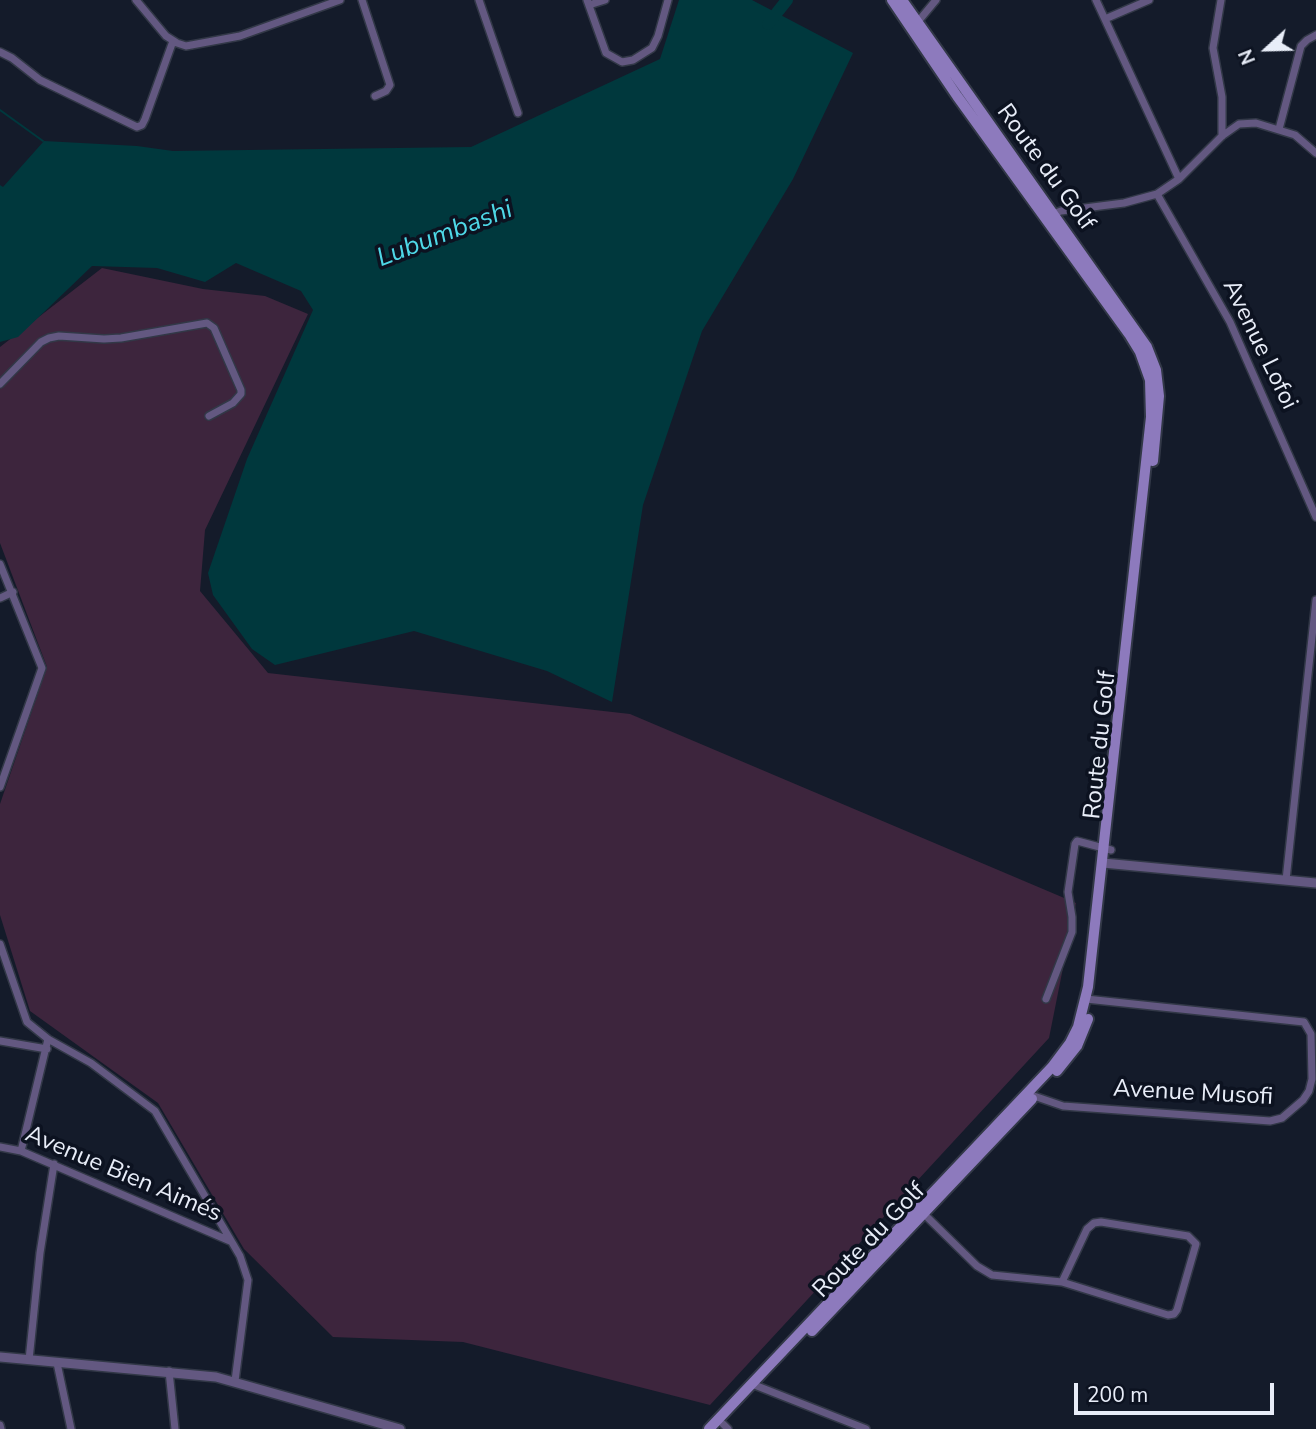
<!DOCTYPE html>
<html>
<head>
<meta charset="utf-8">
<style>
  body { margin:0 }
  #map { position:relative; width:1316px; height:1429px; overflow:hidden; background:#141b2a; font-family:"Nunito Sans",sans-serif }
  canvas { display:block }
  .north { position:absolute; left:1232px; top:14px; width:70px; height:70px; -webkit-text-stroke:5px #0c1220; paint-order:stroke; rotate:248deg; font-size:19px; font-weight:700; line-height:28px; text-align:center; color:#e8edf8 }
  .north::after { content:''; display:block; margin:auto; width:24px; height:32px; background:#e8edf8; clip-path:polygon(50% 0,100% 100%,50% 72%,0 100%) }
  .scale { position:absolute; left:1074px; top:1383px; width:200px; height:32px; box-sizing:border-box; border:4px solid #e8edf8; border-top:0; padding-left:9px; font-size:21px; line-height:24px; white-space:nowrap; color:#e8edf8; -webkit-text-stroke:5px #0c1220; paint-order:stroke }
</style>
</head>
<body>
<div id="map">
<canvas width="1316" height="1429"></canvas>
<div class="north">N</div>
<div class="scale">200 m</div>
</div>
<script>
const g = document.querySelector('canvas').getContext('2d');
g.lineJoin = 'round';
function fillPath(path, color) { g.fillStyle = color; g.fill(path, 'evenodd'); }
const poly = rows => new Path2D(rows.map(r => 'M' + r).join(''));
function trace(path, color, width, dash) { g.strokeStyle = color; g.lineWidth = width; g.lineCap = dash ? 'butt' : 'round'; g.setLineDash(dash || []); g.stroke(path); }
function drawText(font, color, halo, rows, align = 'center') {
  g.font = font + ' "Nunito Sans",sans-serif'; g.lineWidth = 7; g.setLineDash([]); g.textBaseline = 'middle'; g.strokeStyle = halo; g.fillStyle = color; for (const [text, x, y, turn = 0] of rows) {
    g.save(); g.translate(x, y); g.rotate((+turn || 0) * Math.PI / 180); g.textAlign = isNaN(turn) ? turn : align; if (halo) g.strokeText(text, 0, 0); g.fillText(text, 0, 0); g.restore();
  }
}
fillPath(poly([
  [102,268,203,289,265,296,308,314,205,530,200,591,268,673,630,714,1076,903,1049,1038,710,1405,463,1342,333,1337,244,1249,158,1103,30,1011,0,915,0,804,47,667,0,543,0,347]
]), '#3d253d');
fillPath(poly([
  [679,0,752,0,853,53,793,179,702,331,643,505,612,702,547,671,414,631,275,665,252,649,213,595,208,573,247,459,313,310,301,291,236,263,205,282,157,268,92,266,18,337,0,342,0,185,3,187,44,141,137,146,173,151,471,147,660,59]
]), '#00383d');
trace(poly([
  [0,110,43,141]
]), '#00383d', 2);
trace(poly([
  [768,24,787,0]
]), '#00383d', 12);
const minor = poly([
  [136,0,166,36,177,43,186,46,240,36,340,0],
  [362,0,390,85,386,91,375,96],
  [479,0,518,113],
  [587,0,606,53,622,62,633,60,652,48,658,36,668,0],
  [1096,0,1179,179],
  [1221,0,1213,48,1222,97,1222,136],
  [589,5,605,0],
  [1105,19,1149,0],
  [916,24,936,0],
  [0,52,12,58,40,80,137,127,142,125,145,119,173,41],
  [1279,129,1301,46,1307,40,1316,35],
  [1157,194,1230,322,1316,517],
  [1050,215,1061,211,1124,203,1157,194,1179,179,1222,136,1239,124,1256,123,1295,135,1316,153],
  [0,384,41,342,49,338,59,336,104,339,121,338,207,323,214,328,241,390,241,394,233,403,209,416],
  [0,564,42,668,0,787],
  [0,598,13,592],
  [1286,880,1316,600],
  [0,944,27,1022,48,1039,91,1063,155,1111,240,1256,248,1280,235,1381],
  [1046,999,1072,932,1072,917,1068,892,1075,844,1077,841,1081,842,1111,850],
  [0,1041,47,1049],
  [1031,1095,1063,1106,1270,1121,1282,1118,1303,1100,1309,1091,1312,1079,1311,1034,1304,1022,1086,999],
  [0,1147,21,1151,230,1241],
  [21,1151,48,1039],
  [922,1212,977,1266,992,1275,1062,1282,1168,1315,1174,1314,1177,1310,1196,1244,1188,1236,1101,1222,1094,1223,1087,1229,1062,1282],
  [29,1360,40,1253,54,1164],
  [57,1363,71,1429],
  [169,1371,175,1429],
  [752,1384,866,1429],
  [723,1424,728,1429],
  [0,1425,1,1429]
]);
const tertiary = poly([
  [1103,863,1316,883],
  [0,1357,216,1377,400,1429]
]);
const secondary = poly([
  [902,0,1147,347,1156,370,1159,396,1153,461],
  [1057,1071,1077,1046,1088,1019],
  [812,1331,1032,1099],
  [709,1429,1052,1067,1070,1043,1078,1027,1088,987,1151,417,1150,380,1140,352,1129,334,957,96,892,0]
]);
trace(minor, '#323847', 10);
trace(tertiary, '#323847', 12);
trace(secondary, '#323847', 14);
trace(minor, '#635881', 7);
trace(tertiary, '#635881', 9);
trace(secondary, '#8d7abd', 10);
drawText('24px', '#e8edf8', '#0c1220', [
  ["Route du Golf",1045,168,54],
  ["Avenue Lofoi",1259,345,64],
  ["Route du Golf",1101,745,-84],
  ["Avenue Musofi",1193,1094,3],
  ["Avenue Bien Aimés",123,1175,23],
  ["Route du Golf",870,1241,-46]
]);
drawText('italic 26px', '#4ed8e7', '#0c1220', [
  ["Lubumbashi",445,235,-21]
]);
</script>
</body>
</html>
